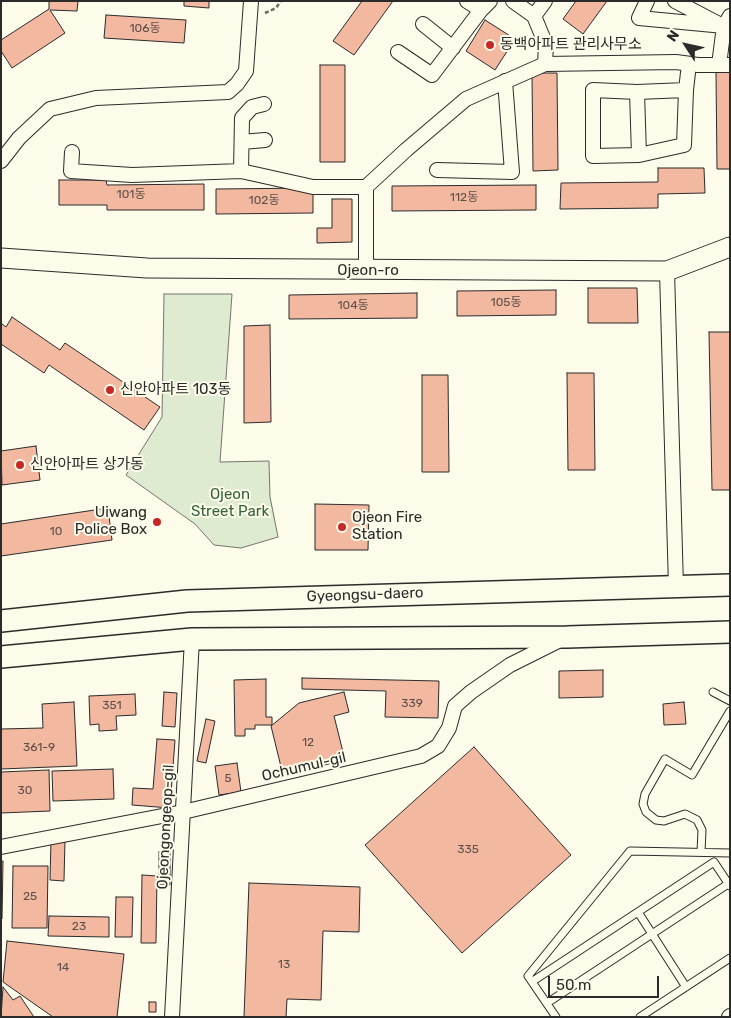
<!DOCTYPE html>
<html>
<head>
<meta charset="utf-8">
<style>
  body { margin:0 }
  #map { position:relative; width:731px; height:1018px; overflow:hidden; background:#fdfbea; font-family:Rubik,sans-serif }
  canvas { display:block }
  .frame { position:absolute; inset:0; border:2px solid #2b2b2b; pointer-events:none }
  .north { position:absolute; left:661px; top:20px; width:50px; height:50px; -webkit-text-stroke:4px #fdfbea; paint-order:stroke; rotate:305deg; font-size:14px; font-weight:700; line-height:20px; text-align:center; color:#2b2b2b }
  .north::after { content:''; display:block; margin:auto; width:18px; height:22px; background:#2b2b2b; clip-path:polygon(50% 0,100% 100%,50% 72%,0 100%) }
  .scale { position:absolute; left:548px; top:976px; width:111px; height:22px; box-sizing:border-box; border:2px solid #2b2b2b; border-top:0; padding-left:6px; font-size:15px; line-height:18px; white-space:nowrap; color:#2b2b2b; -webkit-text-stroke:4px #fdfbea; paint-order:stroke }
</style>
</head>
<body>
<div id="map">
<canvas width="731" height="1018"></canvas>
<div class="frame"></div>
<div class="north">N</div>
<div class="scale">50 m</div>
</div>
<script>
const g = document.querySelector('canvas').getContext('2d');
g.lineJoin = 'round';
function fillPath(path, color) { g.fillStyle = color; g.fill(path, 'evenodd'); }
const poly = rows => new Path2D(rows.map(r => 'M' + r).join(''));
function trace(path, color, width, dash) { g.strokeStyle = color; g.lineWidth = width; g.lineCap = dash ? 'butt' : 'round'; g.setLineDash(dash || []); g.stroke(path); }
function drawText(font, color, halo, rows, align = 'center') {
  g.font = font + ' Rubik,"Noto Sans KR",sans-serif'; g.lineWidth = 4; g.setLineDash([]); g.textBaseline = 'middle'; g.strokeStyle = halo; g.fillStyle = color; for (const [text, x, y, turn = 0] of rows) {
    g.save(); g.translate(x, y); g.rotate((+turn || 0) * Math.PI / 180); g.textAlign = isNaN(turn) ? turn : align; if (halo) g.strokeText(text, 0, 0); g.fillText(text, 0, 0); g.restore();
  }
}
const green = poly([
  [164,294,232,294,220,462,269,461,270,497,278,537,241,548,214,545,195,524,126,475,162,417,164,294]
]);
fillPath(green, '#deebd1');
trace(green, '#74746e', 1);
const building = poly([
  [49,1,78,1,77,11,50,10,65,33,12,68,1,51,1,40,49,9,49,1],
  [184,1,209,1,209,8,184,6,184,1],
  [362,1,393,1,354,55,333,41,362,1],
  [576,1,607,1,583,34,563,19,576,1],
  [106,15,186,20,184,43,104,38,106,15],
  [485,20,515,39,495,70,466,51,485,20],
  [320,65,345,65,345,162,320,162,320,65],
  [716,72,730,72,730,169,717,169,716,72],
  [532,73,557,73,558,170,533,171,532,73],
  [658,168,704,168,705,193,658,194,658,208,560,209,561,183,658,182,658,168],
  [59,180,106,180,107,185,204,184,204,210,107,210,107,205,59,205,59,180],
  [536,185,536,210,392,211,392,186,536,185],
  [313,188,313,213,216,214,216,189,313,188],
  [332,199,352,199,352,242,317,243,317,228,332,228,332,199],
  [588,288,637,288,638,323,588,323,588,288],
  [556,290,556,315,457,316,457,291,556,290],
  [417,293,417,318,289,319,289,295,417,293],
  [12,317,60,350,65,343,160,407,144,430,49,365,44,373,1,344,1,323,6,327,12,317],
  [270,325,271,422,244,423,244,326,270,325],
  [709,332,730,332,730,490,712,490,709,332],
  [567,373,594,373,595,470,568,470,567,373],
  [422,375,448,375,449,472,422,472,422,375],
  [36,446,40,480,2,485,1,451,36,446],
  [315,504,369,505,368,550,315,550,315,504],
  [108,508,112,540,1,556,1,524,108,508],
  [603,670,603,697,559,698,559,671,603,670],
  [302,678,439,681,438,718,385,717,386,691,302,689,302,678],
  [266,679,266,717,272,717,272,725,255,725,255,729,245,729,245,736,235,736,234,680,266,679],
  [164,692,177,693,175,727,162,726,164,692],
  [344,692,349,712,334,716,345,760,283,775,271,726,299,703,344,692],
  [135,694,136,715,116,716,117,730,99,731,99,724,90,725,89,696,135,694],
  [74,702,77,766,1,769,1,729,43,728,42,704,74,702],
  [684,702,686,724,664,725,663,704,684,702],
  [206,719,215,721,206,763,197,761,206,719],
  [157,739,175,740,170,808,132,805,133,788,153,789,157,739],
  [474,747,571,855,462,953,365,845,474,747],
  [237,763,241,792,219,795,215,766,237,763],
  [113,769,114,799,53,801,52,771,113,769],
  [49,770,50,811,1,813,1,772,49,770],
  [51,839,65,839,64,881,50,880,51,839],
  [159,852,170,852,170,885,159,885,159,852],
  [1,861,3,861,2,919,1,919,1,861],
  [13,866,48,866,47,928,12,928,13,866],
  [142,875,157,876,156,943,141,943,142,875],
  [249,883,360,887,359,932,323,931,321,1000,287,999,286,1017,244,1017,249,883],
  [116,897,133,897,132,937,115,937,116,897],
  [49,916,109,917,109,937,48,936,49,916],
  [7,941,124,954,117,1017,53,1017,3,982,7,941],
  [3,987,13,1000,20,996,34,1017,1,1017,3,987],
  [149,1002,156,1002,156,1012,149,1012,149,1002]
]);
fillPath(building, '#f2b8a0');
trace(building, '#2b2b2b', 1);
const lane = poly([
  [713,692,730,701],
  [701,852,702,830,697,820,685,814,664,821,656,820,646,812,643,804,645,794,665,759,692,775,730,711],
  [638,912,686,987],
  [533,981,714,862,730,886],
  [547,1003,728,884],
  [556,1017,528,976,630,851,730,853],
  [640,1017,730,958]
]);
const street = poly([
  [467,1,481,10],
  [513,1,534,16],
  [545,1,534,16,546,45,545,64],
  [647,1,639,18,724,26],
  [675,1,717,23],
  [423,24,453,48],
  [398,52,432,75,481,10,490,1],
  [719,65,724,26,730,16],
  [686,90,637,92,593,90,593,156,639,155,684,145,686,90,689,64],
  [637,92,639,155],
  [242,142,265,140],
  [72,152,71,171,132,175,241,171,313,187,366,187,406,150,466,99,545,64,676,62,698,65,730,65],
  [1,161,19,138,50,109,96,98,228,92,237,84,246,71,251,1],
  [437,170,512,172,505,81],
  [241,171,242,118,252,107,264,104],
  [366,187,366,271],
  [667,271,676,587],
  [1,847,183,812,421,756,438,746,449,728,455,706,471,692,510,665,562,639],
  [172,1017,192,639],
  [729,1017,730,1016]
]);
const secondary = poly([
  [1,258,147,268,667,271,730,247]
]);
const primary = poly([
  [1,621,187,601,730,585],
  [1,657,192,639,567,637,730,632]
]);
trace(lane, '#2b2b2b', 9);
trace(street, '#2b2b2b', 16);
trace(secondary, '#2b2b2b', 21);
trace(primary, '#2b2b2b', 24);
trace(poly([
  [265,13,276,8,281,1]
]), '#6a6964', 2.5, [4, 2.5]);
trace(lane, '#fdfbea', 7);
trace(street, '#fdfbea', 14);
trace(secondary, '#fdfbea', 19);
trace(primary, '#fdfbea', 21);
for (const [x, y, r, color] of [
  [490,45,5,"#c62828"],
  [110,390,5,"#c62828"],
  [20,465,5,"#c62828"],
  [157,522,5,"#c62828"],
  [342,527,5,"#c62828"]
]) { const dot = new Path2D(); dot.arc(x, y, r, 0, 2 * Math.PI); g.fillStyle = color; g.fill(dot); trace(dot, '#fdfbea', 2); }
drawText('12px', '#5d4e48', null, [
  ["106동",145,29],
  ["101동",131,195],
  ["112동",464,198],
  ["102동",264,201],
  ["105동",506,303],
  ["104동",353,306],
  ["10",56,532],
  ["339",412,704],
  ["351",112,706],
  ["12",308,743],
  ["361-9",39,748],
  ["5",228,779],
  ["30",25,791],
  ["335",468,850],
  ["25",30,897],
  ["23",79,927],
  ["13",284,965],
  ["14",63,968]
]);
drawText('15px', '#2b2b2b', '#fdfbea', [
  ["동백아파트 관리사무소",500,45],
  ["신안아파트 103동",120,390],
  ["신안아파트 상가동",30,465],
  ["Uiwang",147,513,"right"],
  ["Police Box",147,530,"right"],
  ["Ojeon Fire",352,518],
  ["Station",352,535]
], 'left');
drawText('15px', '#2b2b2b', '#fdfbea', [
  ["Ojeon-ro",368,271],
  ["Gyeongsu-daero",365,595,-2],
  ["Ochumul-gil",304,767,-13],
  ["Ojeongongeop-gil",166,827,-87]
]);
drawText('15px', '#34623c', '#fdfbea', [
  ["Ojeon",230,495],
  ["Street Park",230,512]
]);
</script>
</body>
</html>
